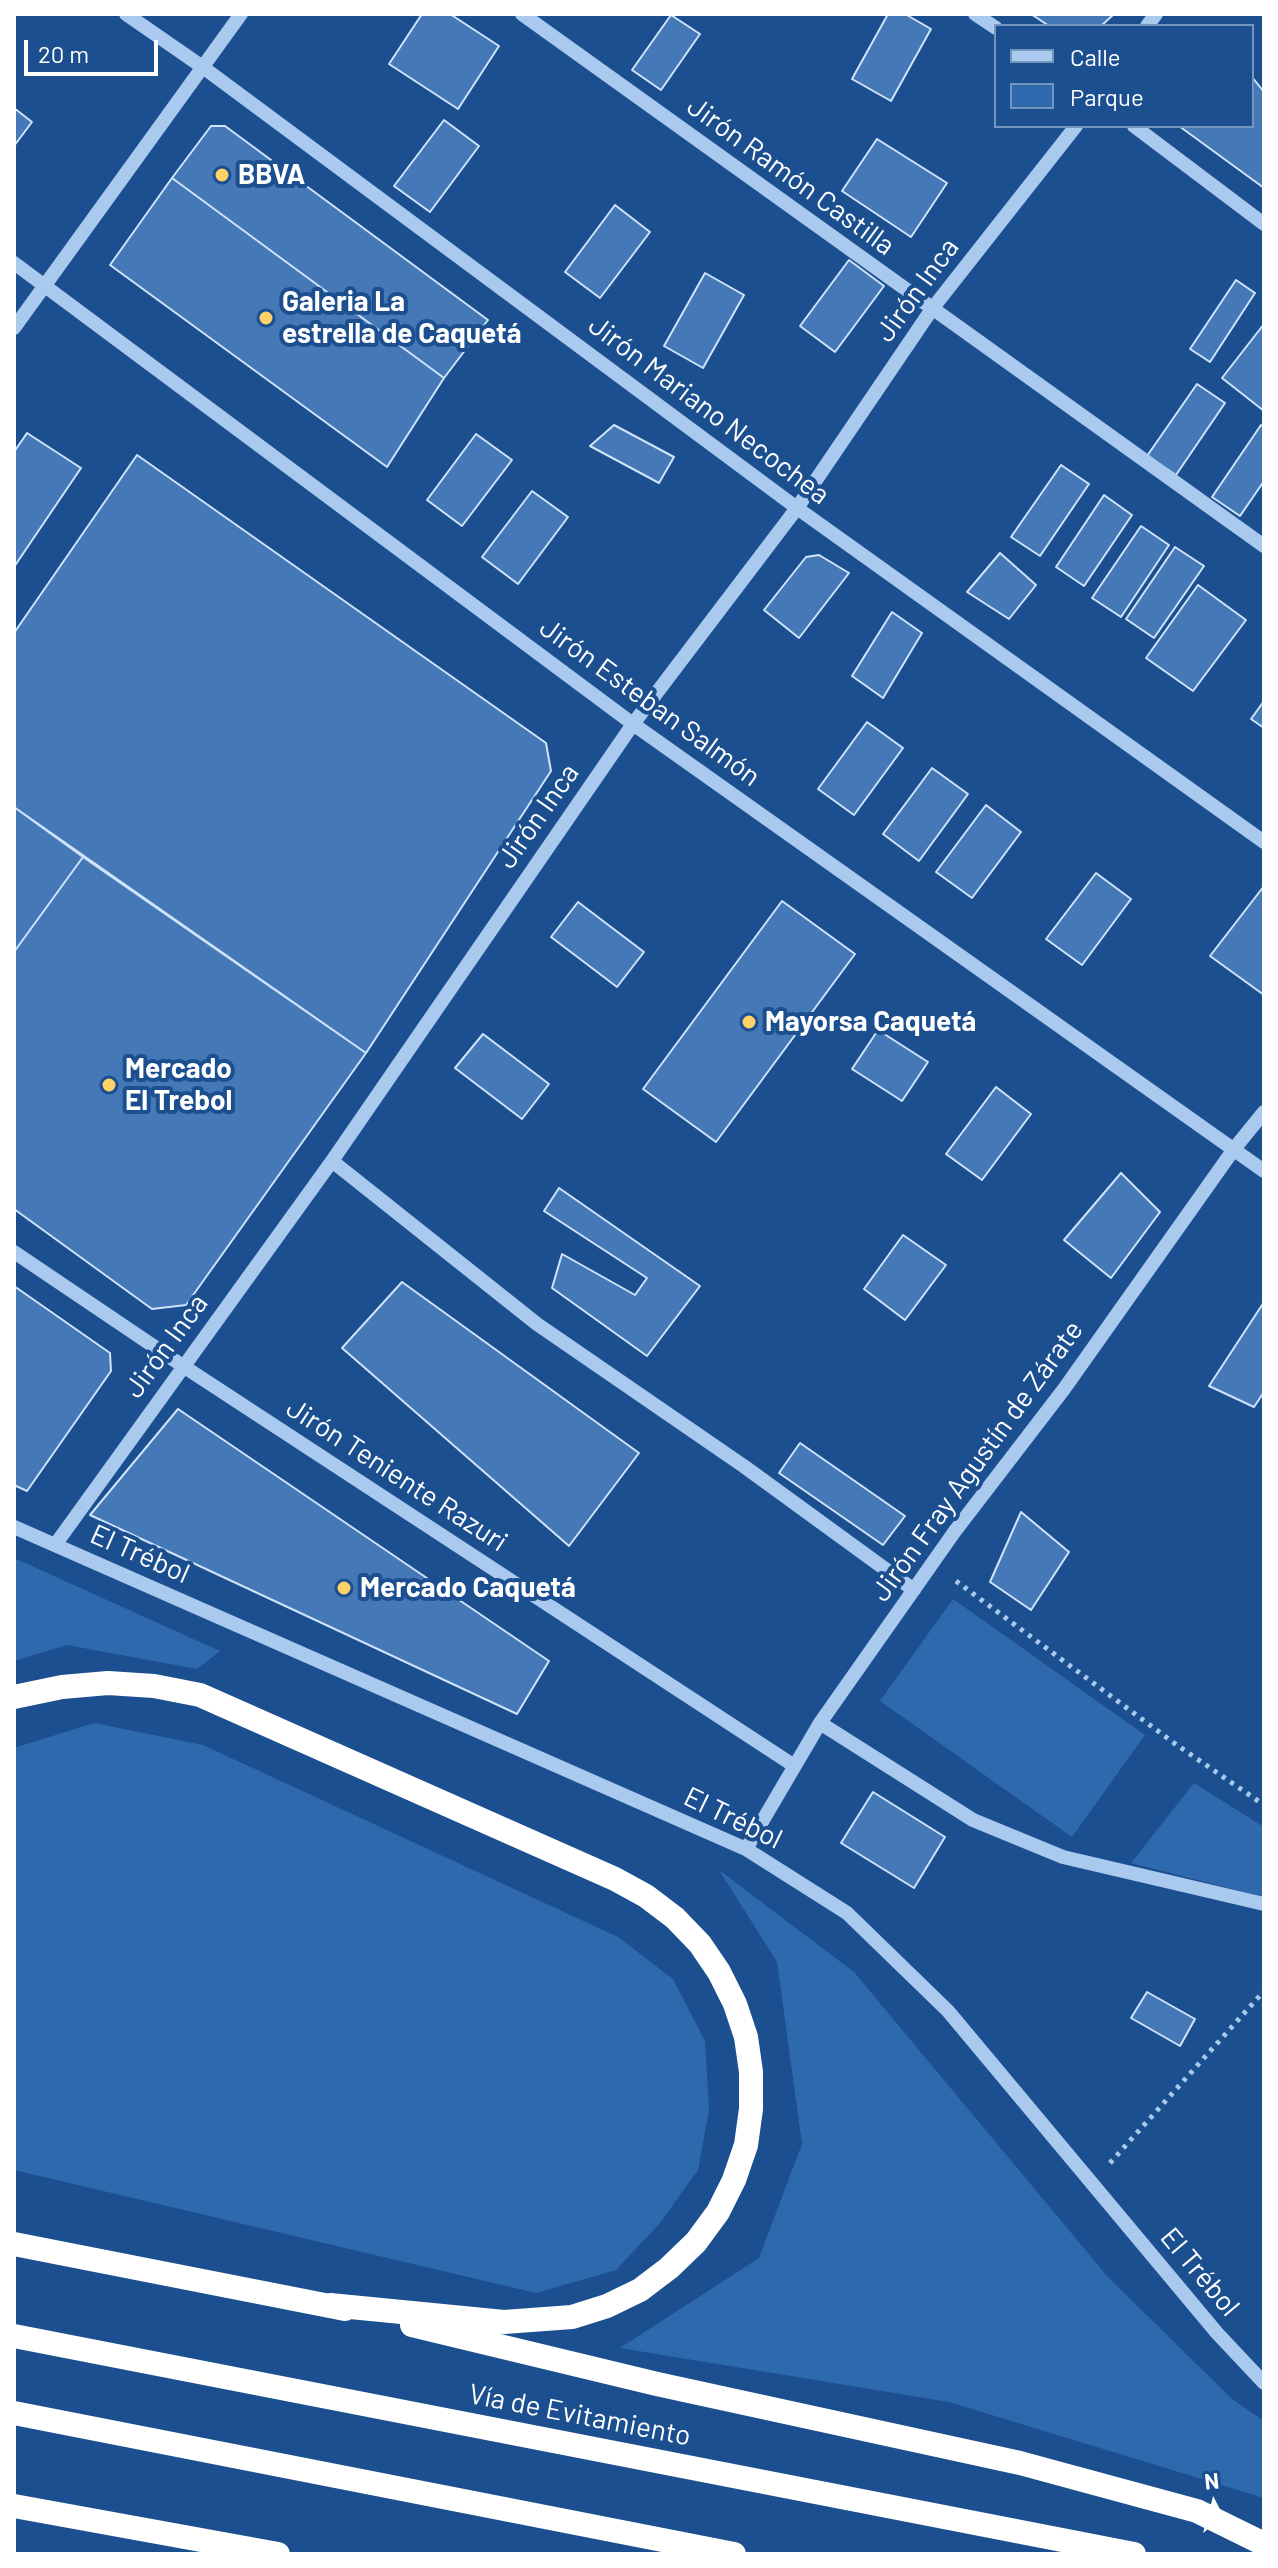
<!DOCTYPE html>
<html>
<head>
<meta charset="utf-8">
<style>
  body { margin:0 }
  #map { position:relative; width:1278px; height:2568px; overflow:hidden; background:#1b4f8f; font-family:Barlow,sans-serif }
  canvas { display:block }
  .frame { position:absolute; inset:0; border:16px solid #fff; pointer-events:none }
  .legend { position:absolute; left:994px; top:24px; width:260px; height:104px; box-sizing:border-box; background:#1b4f8f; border:2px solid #7695bc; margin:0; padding:10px 14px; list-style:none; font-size:24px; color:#fff }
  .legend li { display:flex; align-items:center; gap:16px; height:40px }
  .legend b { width:40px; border:2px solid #7695bc }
  .north { position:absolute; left:1174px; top:2464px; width:80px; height:80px; -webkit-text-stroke:6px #1b4f8f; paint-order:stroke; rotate:354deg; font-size:22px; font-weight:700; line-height:32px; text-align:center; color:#fff }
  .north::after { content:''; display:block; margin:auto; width:28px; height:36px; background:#fff; clip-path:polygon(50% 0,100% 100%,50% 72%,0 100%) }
  .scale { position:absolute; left:24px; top:40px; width:134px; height:36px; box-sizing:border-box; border:4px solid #fff; border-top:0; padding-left:10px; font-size:24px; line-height:28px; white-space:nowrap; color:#fff; -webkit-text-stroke:6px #1b4f8f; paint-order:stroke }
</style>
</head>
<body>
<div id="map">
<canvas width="1278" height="2568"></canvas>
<div class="frame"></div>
<ul class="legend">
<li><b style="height:10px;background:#a9c9ee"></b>Calle</li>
<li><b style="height:22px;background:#2e69ad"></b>Parque</li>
</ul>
<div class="north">N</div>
<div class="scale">20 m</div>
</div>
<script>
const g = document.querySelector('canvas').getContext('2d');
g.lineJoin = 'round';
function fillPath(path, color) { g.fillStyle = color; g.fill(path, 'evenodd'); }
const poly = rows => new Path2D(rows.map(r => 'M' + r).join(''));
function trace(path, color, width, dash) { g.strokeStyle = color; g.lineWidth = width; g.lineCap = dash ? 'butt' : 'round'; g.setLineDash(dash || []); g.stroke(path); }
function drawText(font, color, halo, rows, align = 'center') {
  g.font = font + ' Barlow,sans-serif'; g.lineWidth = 8; g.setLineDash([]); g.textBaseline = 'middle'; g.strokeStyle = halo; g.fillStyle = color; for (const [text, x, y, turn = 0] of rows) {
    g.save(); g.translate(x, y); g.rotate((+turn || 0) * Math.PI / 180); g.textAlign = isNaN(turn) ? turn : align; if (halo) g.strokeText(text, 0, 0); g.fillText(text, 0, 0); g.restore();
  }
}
fillPath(poly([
  [14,1558,220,1651,197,1669,67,1645,14,1661],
  [953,1599,1145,1735,1072,1837,880,1701],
  [94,1723,203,1745,618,1937,673,1979,705,2041,709,2110,698,2170,660,2223,616,2270,536,2293,14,2170,14,1748],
  [1194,1783,1264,1827,1264,1897,1131,1863],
  [719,1870,854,1972,1108,2277,1232,2399,1264,2421,1264,2498,949,2402,620,2348,759,2258,802,2144,777,1962]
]), '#2e69ad');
const building = poly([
  [422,14,450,14,499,46,458,109,389,64,422,14],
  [888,14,905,14,931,29,891,101,852,79,888,14],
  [1031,14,1114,14,1101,26,1049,26,1031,14],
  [671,15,700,34,661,90,632,70,671,15],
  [1252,77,1264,92,1264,188,1179,126,1252,126,1252,77],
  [14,108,32,122,14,146,14,108],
  [444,120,479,146,430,212,394,186,444,120],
  [211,126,225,126,488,320,444,378,172,178,211,126],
  [877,139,947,183,911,237,842,191,877,139],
  [172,178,444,378,387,467,110,265,172,178],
  [615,205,650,232,600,298,565,272,615,205],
  [849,260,884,286,835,352,800,326,849,260],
  [705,273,744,295,703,368,664,346,705,273],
  [1236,280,1255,293,1210,362,1190,349,1236,280],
  [1264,324,1264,411,1222,378,1264,324],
  [1197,384,1225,403,1176,475,1147,456,1197,384],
  [614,425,674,457,659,483,590,446,614,425],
  [1261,425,1264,427,1264,481,1240,516,1212,497,1261,425],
  [27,433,81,468,14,567,14,452,27,433],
  [476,434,512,460,462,526,427,500,476,434],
  [137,455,546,743,551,771,366,1053,14,807,14,633,137,455],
  [1061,465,1089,484,1040,556,1011,537,1061,465],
  [532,491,568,517,518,584,482,557,532,491],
  [1104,495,1132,515,1084,586,1056,567,1104,495],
  [1141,526,1169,545,1121,617,1092,598,1141,526],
  [1175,547,1204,566,1154,638,1126,619,1175,547],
  [1000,553,1036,585,1009,619,967,592,1000,553],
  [819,555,849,573,799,638,764,610,806,557,819,555],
  [1198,585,1246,620,1193,691,1146,658,1198,585],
  [892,612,922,633,883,698,852,676,892,612],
  [1264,701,1264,728,1251,719,1264,701],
  [867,722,903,748,854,815,818,789,867,722],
  [932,768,968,794,919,861,883,834,932,768],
  [986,805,1021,832,972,898,936,872,986,805],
  [14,807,83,857,14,952,14,807],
  [83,857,366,1053,186,1305,152,1309,14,1209,14,952,83,857],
  [1096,873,1131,899,1082,965,1046,939,1096,873],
  [1264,886,1264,995,1210,956,1264,886],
  [782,901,855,954,716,1142,643,1089,782,901],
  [578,902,644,952,617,987,551,937,578,902],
  [878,1030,928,1062,902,1101,852,1069,878,1030],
  [483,1034,549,1084,522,1119,455,1068,483,1034],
  [996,1087,1031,1114,982,1180,946,1154,996,1087],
  [1121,1173,1160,1212,1111,1278,1064,1240,1121,1173],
  [559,1188,700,1286,647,1356,552,1288,562,1254,635,1295,647,1278,544,1211,559,1188],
  [903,1235,946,1265,905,1320,864,1289,903,1235],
  [402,1282,639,1453,569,1546,342,1348,402,1282],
  [14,1286,110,1353,111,1371,27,1491,14,1485,14,1286],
  [1264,1302,1264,1392,1254,1407,1209,1386,1264,1302],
  [178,1409,549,1661,517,1714,90,1515,178,1409],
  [800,1443,905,1516,883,1545,779,1473,800,1443],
  [1021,1512,1069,1552,1031,1610,990,1582,1021,1512],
  [873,1792,945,1837,914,1888,841,1843,873,1792],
  [1147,1992,1195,2019,1180,2046,1131,2018,1147,1992]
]);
fillPath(building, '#4478b7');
trace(building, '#cfe3fa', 2);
trace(poly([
  [956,1581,1174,1743,1264,1805],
  [1110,2163,1264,1991]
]), '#a9c9ee', 5, [4, 6]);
trace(poly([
  [126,14,204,68,797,508,1264,842],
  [522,14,1264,546],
  [975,14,996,28],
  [1147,26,1156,14],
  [1134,126,1264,224],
  [14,263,633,724,1264,1171],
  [14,328,241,14],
  [332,1161,537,1324,745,1467,914,1590],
  [14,1252,183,1366,793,1765],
  [14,1527,746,1849,847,1913,948,2011,1217,2333,1264,2383],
  [55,1545,332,1161,633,724,797,508,932,309,1076,126],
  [820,1723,973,1820,1063,1857,1264,1904],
  [746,1849,820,1723,955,1531,1064,1389,1234,1149,1264,1112]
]), '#a9c9ee', 14);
trace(poly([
  [14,1697,62,1687,108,1683,154,1686,200,1695,615,1879,646,1896,675,1918,700,1944,719,1972,735,2004,746,2037,751,2072,751,2109,746,2145,734,2180,718,2212,696,2242,669,2268,640,2290,607,2306,572,2317,504,2322,330,2305],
  [14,2244,345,2309],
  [412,2325,657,2384,1020,2463,1197,2511,1264,2544],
  [14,2336,1134,2554],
  [14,2413,734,2554],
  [14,2506,278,2554]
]), '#fff', 24);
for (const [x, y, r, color] of [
  [222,175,8,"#ffd166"],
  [266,318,8,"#ffd166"],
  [749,1022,8,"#ffd166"],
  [109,1085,8,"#ffd166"],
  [344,1588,8,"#ffd166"]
]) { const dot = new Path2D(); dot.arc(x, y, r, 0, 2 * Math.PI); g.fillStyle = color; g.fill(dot); trace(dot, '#1b4f8f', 3); }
drawText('bold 28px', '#fff', '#1b4f8f', [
  ["BBVA",238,175],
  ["Galeria La",282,302],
  ["estrella de Caquetá",282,334],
  ["Mayorsa Caquetá",765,1022],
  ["Mercado",125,1069],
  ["El Trebol",125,1101],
  ["Mercado Caquetá",360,1588]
], 'left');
drawText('28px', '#fff', '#1b4f8f', [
  ["Jirón Ramón Castilla",791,176,36],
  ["Jirón Inca",917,290,-54],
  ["Jirón Mariano Necochea",709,410,37],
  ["Jirón Esteban Salmón",650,702,36],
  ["Jirón Inca",538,816,-55],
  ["Jirón Inca",166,1346,-54],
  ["Jirón Fray Agustín de Zárate",977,1461,-54],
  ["Jirón Teniente Razuri",397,1475,33],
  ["El Trébol",140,1554,24],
  ["El Trébol",733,1818,26],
  ["El Trébol",1200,2272,50],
  ["Vía de Evitamiento",580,2415,11]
]);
</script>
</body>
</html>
